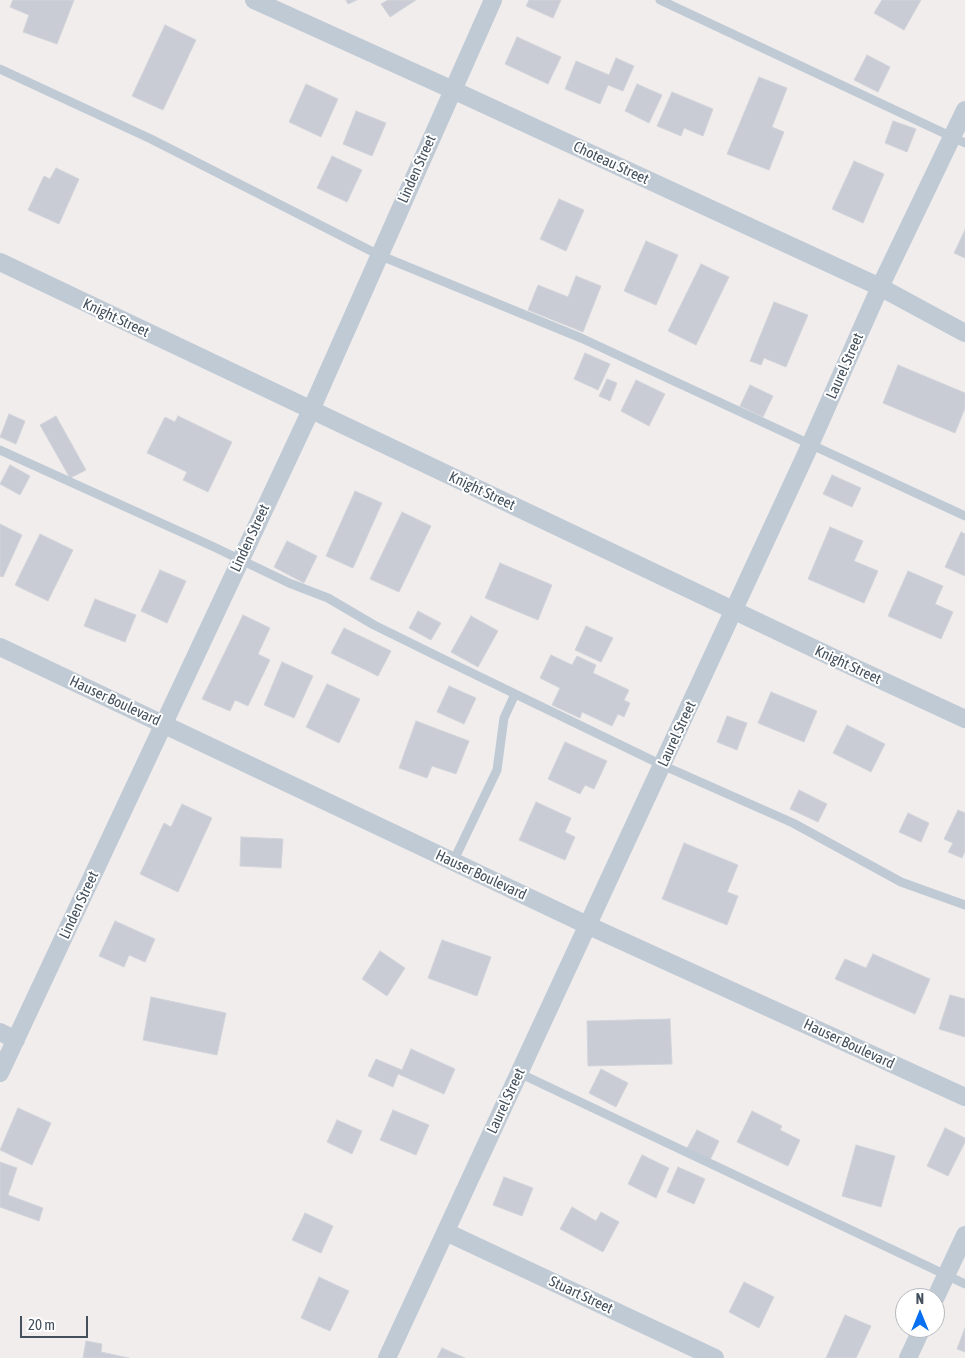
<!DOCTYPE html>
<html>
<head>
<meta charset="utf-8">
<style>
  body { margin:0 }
  #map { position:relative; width:965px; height:1358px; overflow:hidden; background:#f1eded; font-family:"Asap Condensed",sans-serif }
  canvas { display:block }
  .north { position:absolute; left:895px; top:1288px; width:50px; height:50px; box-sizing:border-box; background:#fff; border:1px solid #b4b9be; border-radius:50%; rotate:0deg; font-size:14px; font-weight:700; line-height:20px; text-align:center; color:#44515d }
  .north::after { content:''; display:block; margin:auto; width:18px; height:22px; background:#066ff2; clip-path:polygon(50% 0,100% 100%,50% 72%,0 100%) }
  .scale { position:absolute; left:20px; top:1316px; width:68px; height:22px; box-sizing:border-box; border:2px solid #44515d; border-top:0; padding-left:6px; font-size:15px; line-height:18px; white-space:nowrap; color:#44515d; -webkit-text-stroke:4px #fff; paint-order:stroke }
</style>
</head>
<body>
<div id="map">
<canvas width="965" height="1358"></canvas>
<div class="north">N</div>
<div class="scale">20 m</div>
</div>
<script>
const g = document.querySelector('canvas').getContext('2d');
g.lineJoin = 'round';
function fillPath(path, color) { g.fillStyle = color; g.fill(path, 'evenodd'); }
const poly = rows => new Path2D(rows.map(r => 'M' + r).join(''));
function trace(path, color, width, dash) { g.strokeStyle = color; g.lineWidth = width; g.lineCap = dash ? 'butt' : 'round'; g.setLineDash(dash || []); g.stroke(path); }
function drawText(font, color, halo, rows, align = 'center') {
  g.font = font + ' "Asap Condensed",sans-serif'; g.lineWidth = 4; g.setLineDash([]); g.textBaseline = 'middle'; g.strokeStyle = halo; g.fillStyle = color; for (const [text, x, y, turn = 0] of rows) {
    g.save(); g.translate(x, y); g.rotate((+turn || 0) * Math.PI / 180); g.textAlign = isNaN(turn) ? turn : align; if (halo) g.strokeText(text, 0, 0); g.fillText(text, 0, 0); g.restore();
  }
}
const building = poly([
  [13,0,74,0,57,44,23,32,29,15,10,7,13,0],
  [346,0,357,0,348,4,346,0],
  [388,0,416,0,390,17,381,4,388,0],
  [529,0,561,0,553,18,526,6,529,0],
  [882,0,921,0,904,30,874,13,882,0],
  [165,25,196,40,163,110,132,96,165,25],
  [517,37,561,57,548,84,505,64,517,37],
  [867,55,890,67,878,92,854,80,867,55],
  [616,58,634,66,623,91,608,85,600,104,565,89,576,61,609,75,616,58],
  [759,77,787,88,772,127,784,132,769,170,727,154,759,77],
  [306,84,338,99,321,137,289,122,306,84],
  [637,84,662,95,649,123,625,111,637,84],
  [672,92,713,109,703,136,684,128,681,136,657,126,672,92],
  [356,111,386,123,372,156,343,144,356,111],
  [893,121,916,129,907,152,885,143,893,121],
  [332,156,362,170,347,202,317,188,332,156],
  [854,161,884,174,863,223,832,209,854,161],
  [56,168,79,179,59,224,28,210,44,176,50,179,56,168],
  [559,199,584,210,566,251,540,239,559,199],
  [965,230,965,258,954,253,965,230],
  [646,241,678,255,656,305,624,291,646,241],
  [701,264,729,277,696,345,668,331,701,264],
  [576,276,601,286,583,332,528,310,538,285,568,297,576,276],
  [774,302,808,315,786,367,764,358,761,365,750,361,774,302],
  [585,353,610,364,598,390,574,379,585,353],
  [898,365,965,393,965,408,955,433,883,403,898,365],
  [607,379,617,383,610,401,599,396,607,379],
  [636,380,665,394,649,426,621,411,636,380],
  [750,385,773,396,763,417,740,406,750,385],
  [9,414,25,421,16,444,0,437,9,414],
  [56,416,86,470,70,478,40,425,56,416],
  [178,416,232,442,208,492,183,480,187,472,147,453,165,417,175,422,178,416],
  [10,465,30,476,20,495,0,484,10,465],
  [832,475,861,488,852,507,823,494,832,475],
  [355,491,382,503,353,568,326,556,355,491],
  [402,512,431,526,399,592,370,579,402,512],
  [0,524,22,535,3,577,0,576,0,524],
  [830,527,863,541,854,561,878,571,864,603,808,579,830,527],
  [961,532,965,534,965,576,945,567,961,532],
  [40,534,73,550,48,601,15,585,40,534],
  [287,541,317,556,304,583,274,567,287,541],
  [500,563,552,585,538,620,485,598,500,563],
  [160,570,186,581,167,623,141,611,160,570],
  [908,571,943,586,935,604,953,612,941,639,888,616,908,571],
  [95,599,136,615,125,642,84,626,95,599],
  [418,611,441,623,431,640,409,628,418,611],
  [243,615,270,628,258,654,270,660,248,706,235,700,230,711,202,699,243,615],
  [471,616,498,631,478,667,451,652,471,616],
  [586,626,613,638,601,662,575,650,586,626],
  [344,628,391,651,378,676,331,653,344,628],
  [551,655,572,665,577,656,596,665,593,673,629,690,624,700,630,703,624,717,618,714,612,726,582,712,580,718,552,705,560,688,540,678,551,655],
  [282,662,313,676,294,718,264,705,282,662],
  [327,684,360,699,339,743,306,727,327,684],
  [449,686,476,698,464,724,437,712,449,686],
  [771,692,817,711,804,742,758,723,771,692],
  [727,716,747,723,737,750,717,742,727,716],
  [416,721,469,741,456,774,432,766,427,778,399,768,416,721],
  [847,725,885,744,871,772,833,753,847,725],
  [565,742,607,761,594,789,585,785,580,794,548,779,565,742],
  [799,790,827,804,818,822,790,809,799,790],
  [536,802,571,818,565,832,575,837,565,860,519,840,536,802],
  [182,804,212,818,178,892,140,874,164,823,171,827,182,804],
  [958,810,965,813,965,851,962,858,948,852,953,843,944,839,958,810],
  [908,813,929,823,921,842,899,832,908,813],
  [241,837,283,839,281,868,240,866,241,837],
  [684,843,738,865,727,892,738,896,727,925,662,899,684,843],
  [115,921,155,939,145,962,129,955,124,967,99,956,115,921],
  [442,940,491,957,477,996,428,978,442,940],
  [380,951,405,968,387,996,362,979,380,951],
  [873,954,930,979,915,1014,835,979,845,959,866,968,873,954],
  [950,995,965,999,965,1037,939,1029,950,995],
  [151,997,226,1013,217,1055,143,1040,151,997],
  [670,1019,672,1064,588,1066,587,1021,670,1019],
  [411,1049,455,1069,444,1094,398,1074,393,1087,368,1076,376,1059,402,1070,411,1049],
  [601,1069,628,1083,616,1107,589,1093,601,1069],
  [18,1108,51,1123,32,1165,0,1150,18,1108],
  [393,1110,429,1125,416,1155,380,1140,393,1110],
  [752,1111,782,1126,780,1130,800,1140,788,1166,737,1142,752,1111],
  [337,1120,362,1131,352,1154,327,1142,337,1120],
  [945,1128,965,1138,965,1142,948,1176,927,1166,945,1128],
  [697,1130,719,1141,710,1160,687,1148,697,1130],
  [856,1145,895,1156,881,1207,842,1196,856,1145],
  [642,1155,669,1168,656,1198,628,1184,642,1155],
  [0,1162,17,1168,8,1195,43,1208,39,1221,0,1207,0,1162],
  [678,1167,705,1179,694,1204,667,1192,678,1167],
  [504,1177,533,1188,522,1216,493,1205,504,1177],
  [572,1207,596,1221,601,1212,619,1222,603,1252,560,1229,572,1207],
  [305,1213,333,1226,321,1253,292,1240,305,1213],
  [319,1277,349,1291,330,1331,301,1318,319,1277],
  [744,1282,774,1297,759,1328,729,1312,744,1282],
  [845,1315,871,1326,856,1358,826,1358,845,1315],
  [965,1328,965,1352,957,1349,965,1328],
  [86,1341,102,1344,101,1352,129,1358,83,1358,86,1341],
  [442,1348,465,1358,437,1358,442,1348]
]);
fillPath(building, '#c9ccd4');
trace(building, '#d1d4da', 1);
trace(poly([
  [660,0,965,143],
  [0,69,151,139,379,255,581,338,965,516],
  [0,450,214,547,289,583,328,598,374,625,443,659,662,765,793,823,901,882,965,905],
  [453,862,497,770,504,718,515,694],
  [519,1073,965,1284]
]), '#bfcad5', 9);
trace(poly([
  [254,0,453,90,880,287,965,333],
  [0,262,853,667,965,719],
  [0,647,587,925,965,1097],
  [0,1032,16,1040],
  [0,1073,311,410,493,0],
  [446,1232,715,1358],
  [935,1299,965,1235],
  [387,1358,806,454,880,287,965,110],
  [908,1358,922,1328]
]), '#bfcad5', 18);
drawText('15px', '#44515d', '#fff', [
  ["Choteau Street",611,163,25],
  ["Linden Street",417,169,-66],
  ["Knight Street",116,318,25],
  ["Laurel Street",845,366,-66],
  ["Knight Street",482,491,25],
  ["Linden Street",250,538,-65],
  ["Knight Street",848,665,25],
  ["Hauser Boulevard",115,701,25],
  ["Laurel Street",677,734,-65],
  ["Hauser Boulevard",481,875,25],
  ["Linden Street",79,905,-65],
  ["Hauser Boulevard",849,1044,25],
  ["Laurel Street",506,1101,-65],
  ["Stuart Street",581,1295,25]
]);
</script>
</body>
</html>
